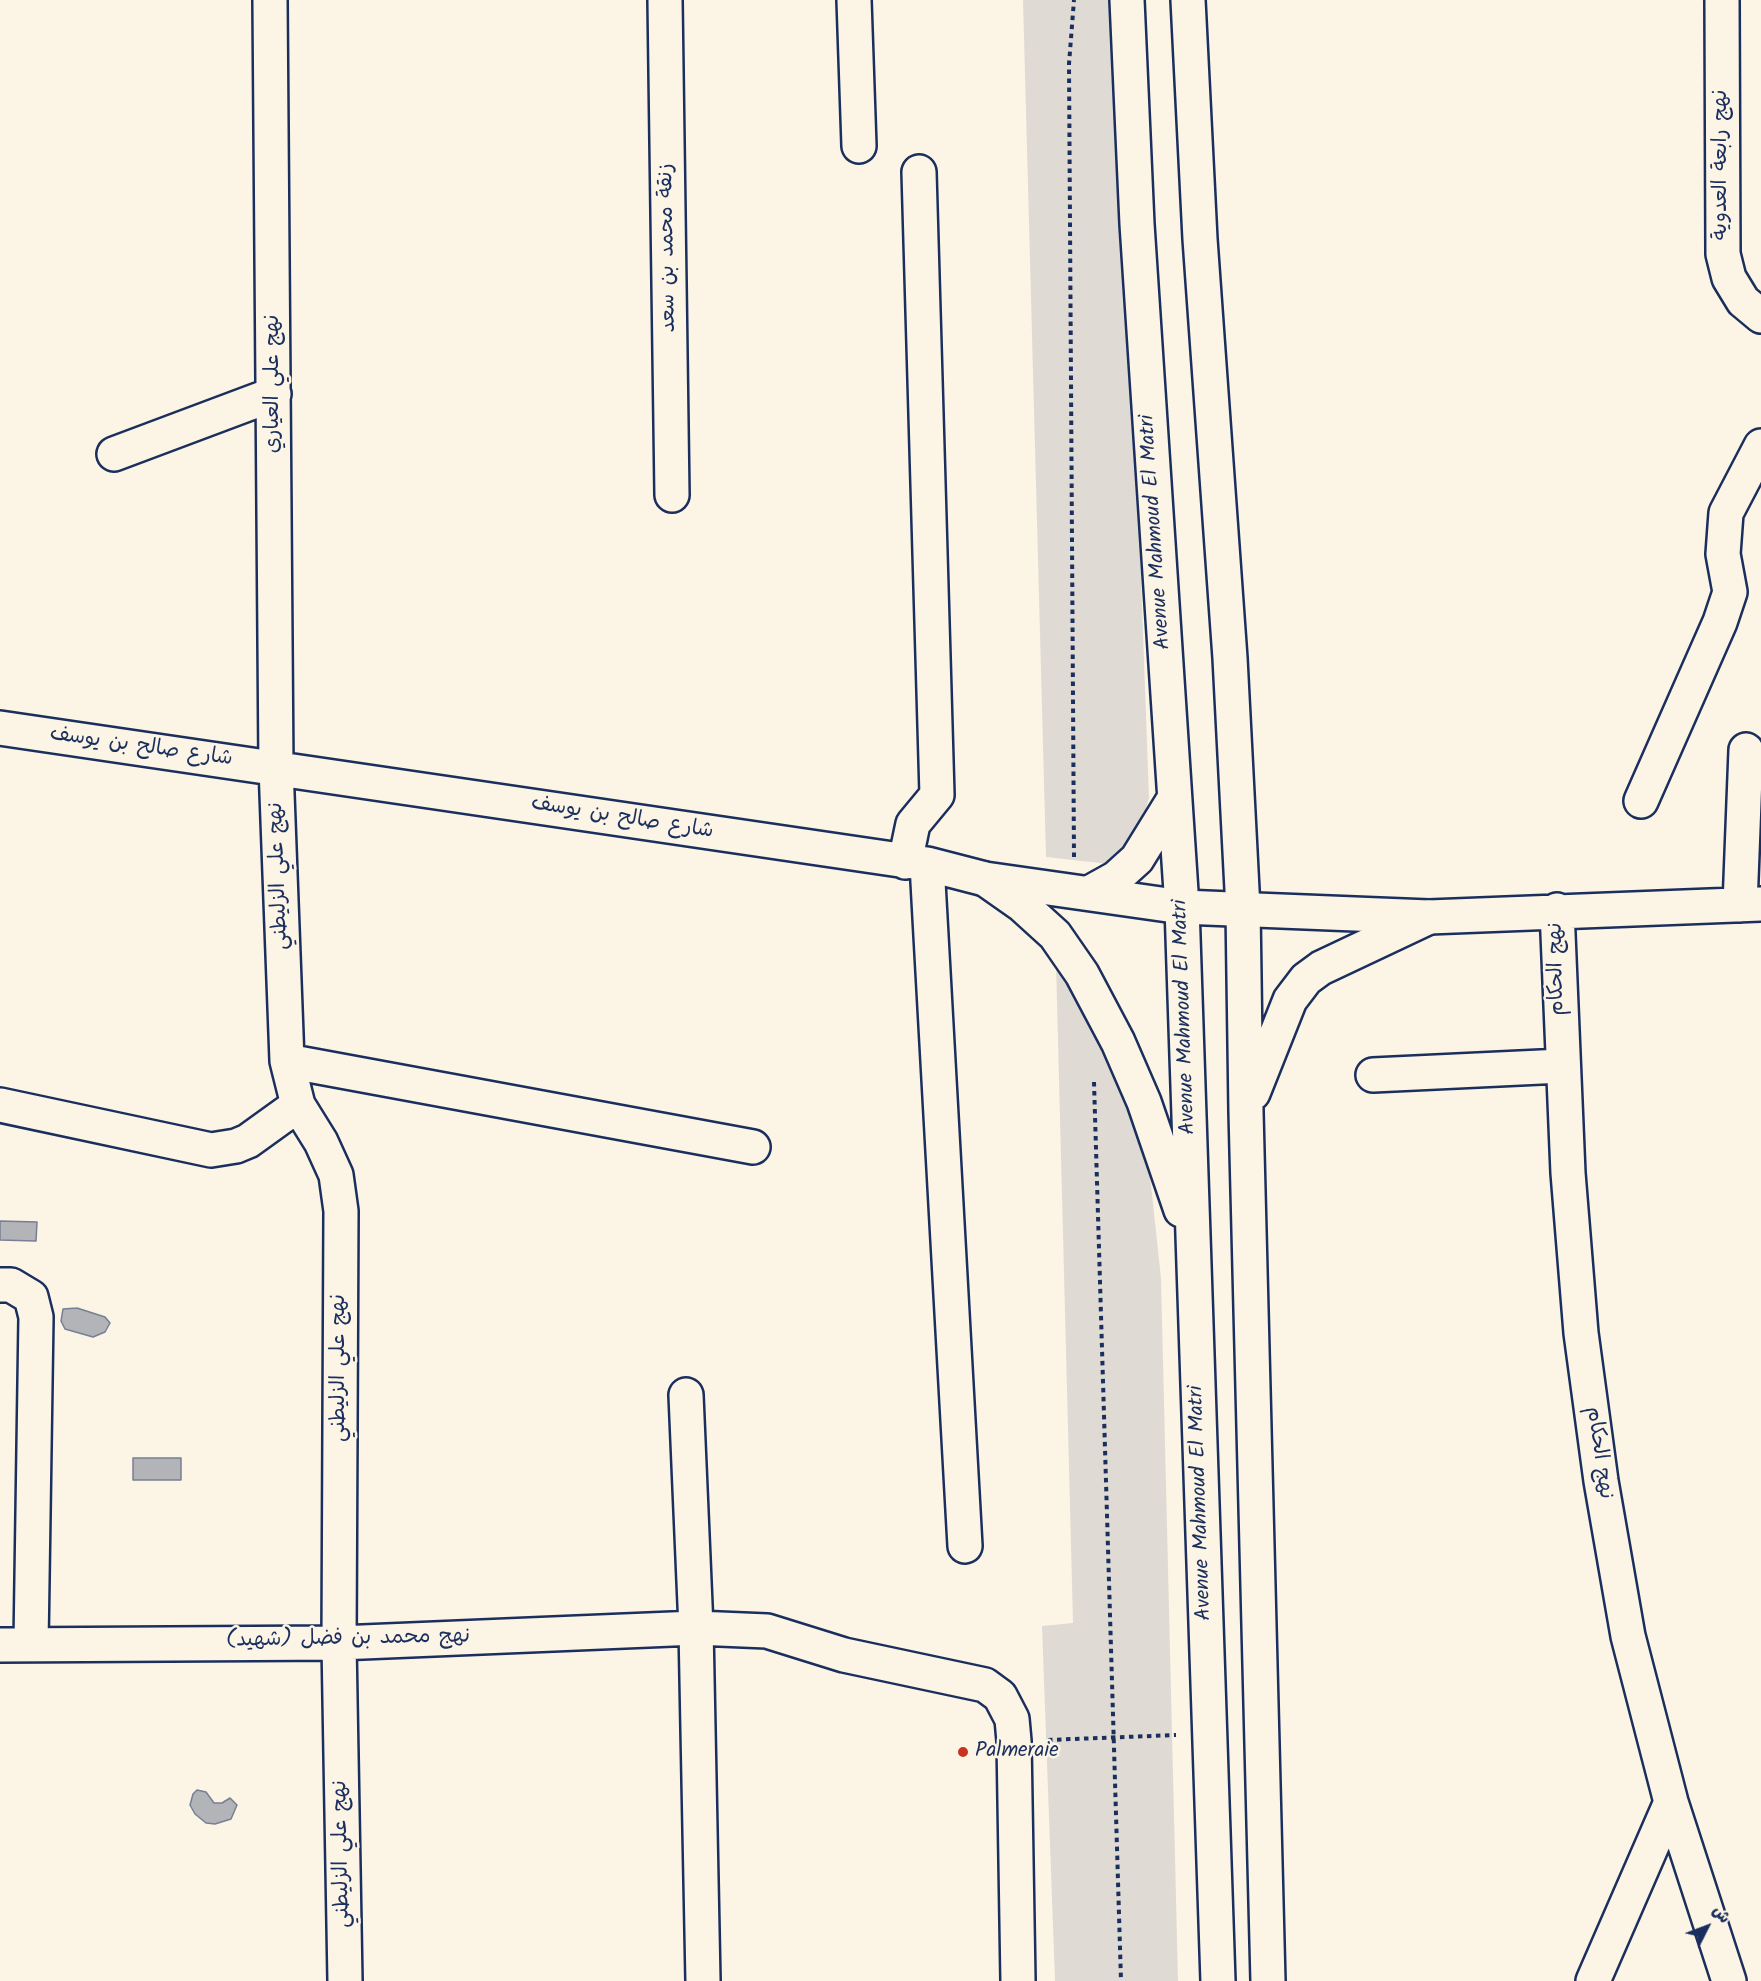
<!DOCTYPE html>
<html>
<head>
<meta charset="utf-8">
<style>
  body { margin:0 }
  #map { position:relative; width:1761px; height:1981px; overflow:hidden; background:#fcf5e5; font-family:Kalam,"Playpen Sans Arabic",sans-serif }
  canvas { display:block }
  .north { position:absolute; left:1677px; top:1897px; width:60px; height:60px; -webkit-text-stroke:4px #fcf5e5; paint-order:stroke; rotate:48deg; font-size:16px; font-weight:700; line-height:24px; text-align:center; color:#1b2f5e }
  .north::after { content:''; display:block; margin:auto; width:21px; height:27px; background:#1b2f5e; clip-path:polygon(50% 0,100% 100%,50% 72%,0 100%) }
</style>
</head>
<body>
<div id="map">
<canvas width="1761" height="1981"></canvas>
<div class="north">ش</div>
</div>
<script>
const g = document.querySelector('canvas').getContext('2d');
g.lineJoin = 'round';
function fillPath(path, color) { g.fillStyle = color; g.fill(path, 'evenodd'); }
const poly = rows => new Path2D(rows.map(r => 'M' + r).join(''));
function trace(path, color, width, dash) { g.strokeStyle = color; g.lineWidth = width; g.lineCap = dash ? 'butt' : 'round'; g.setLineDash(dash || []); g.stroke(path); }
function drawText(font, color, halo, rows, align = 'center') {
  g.font = font + ' Kalam,"Playpen Sans Arabic",sans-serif'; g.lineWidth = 5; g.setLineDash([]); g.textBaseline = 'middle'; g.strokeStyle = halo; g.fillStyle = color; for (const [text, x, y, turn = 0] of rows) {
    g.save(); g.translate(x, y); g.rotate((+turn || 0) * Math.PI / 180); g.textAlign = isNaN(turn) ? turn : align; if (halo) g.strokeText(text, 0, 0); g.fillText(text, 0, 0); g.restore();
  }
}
fillPath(poly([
  [1023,0,1120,0,1149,798,1137,840,1109,864,1046,857],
  [1056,963,1115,1069,1149,1167,1161,1278,1178,1981,1055,1981,1042,1626,1073,1623]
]), '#dfdbd4');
const water = poly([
  [0,1221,37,1222,36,1241,0,1240,0,1221],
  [77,1308,105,1317,110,1323,105,1332,93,1337,65,1329,61,1321,63,1309,77,1308],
  [133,1458,181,1458,181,1480,133,1480,133,1458],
  [197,1790,206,1792,214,1803,222,1803,230,1798,237,1805,231,1819,215,1824,206,1823,195,1814,190,1805,193,1794,197,1790]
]);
fillPath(water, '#b2b4b8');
trace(water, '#767f94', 1.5);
const minor = poly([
  [270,0,276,767,287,1061,298,1105,321,1142,336,1175,341,1211,339,1643,345,1981],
  [665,0,672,495],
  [854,0,859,146],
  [1722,0,1723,254,1729,278,1743,301,1761,316],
  [114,454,274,394],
  [0,728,927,864,985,879,1182,907,1429,917,1761,904],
  [1641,801,1720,622,1730,592,1723,554,1726,513,1761,446],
  [905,862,913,824,937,795,919,172],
  [927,864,965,1546],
  [1740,905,1746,750],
  [1557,910,1568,1173,1581,1333,1601,1481,1628,1636,1671,1802,1729,1981],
  [287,1061,753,1147],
  [1373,1075,1562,1066],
  [0,1105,211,1150,236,1146,248,1141,298,1105],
  [0,1285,11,1285,31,1297,36,1317,31,1644],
  [686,1395,696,1628,703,1981],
  [0,1645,339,1643,696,1628,767,1631,844,1655,985,1685,1000,1696,1012,1719,1014,1741,1018,1981],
  [1593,1981,1671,1802]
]);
const highway = poly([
  [1127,0,1137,224,1182,907,1218,1981],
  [1188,0,1200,239,1230,658,1243,909,1246,1112,1268,1981],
  [985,879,1022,905,1055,935,1082,974,1118,1042,1144,1102,1181,1210],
  [1089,893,1116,878,1137,859,1174,799],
  [1253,1093,1290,1000,1306,979,1321,968,1429,917]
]);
trace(minor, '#1b2f5e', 38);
trace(highway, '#1b2f5e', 38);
trace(poly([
  [1074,857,1069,64,1074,0],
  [1094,1082,1121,1981],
  [1048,1740,1176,1735]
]), '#1b2f5e', 4, [4.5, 4.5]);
trace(minor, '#fcf5e5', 33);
trace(highway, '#fcf5e5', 33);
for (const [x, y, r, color] of [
  [963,1752,6,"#c8321e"]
]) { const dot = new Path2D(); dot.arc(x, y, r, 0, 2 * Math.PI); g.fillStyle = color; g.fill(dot); trace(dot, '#fcf5e5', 2); }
drawText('21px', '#1b2f5e', '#fcf5e5', [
  ["نهج رابعة العدوية",1722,165,-90],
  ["زنقة محمد بن سعد",669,248,-91],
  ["نهج علي العياري",274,384,-90],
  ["Avenue Mahmoud El Matri",1157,532,-94],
  ["شارع صالح بن يوسف",141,748,8],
  ["شارع صالح بن يوسف",622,819,9],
  ["نهج علي الزليطني",280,876,-92],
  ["نهج الحكام",1558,969,-91],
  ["Avenue Mahmoud El Matri",1186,1017,-92],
  ["نهج علي الزليطني",340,1368,-90],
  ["نهج الحكام",1598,1453,82],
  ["Avenue Mahmoud El Matri",1202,1503,-92],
  ["نهج محمد بن فضل (شهيد)",348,1640,-1],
  ["نهج علي الزليطني",343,1854,-91]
]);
drawText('21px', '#1b2f5e', '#fcf5e5', [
  ["Palmeraie",975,1752]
], 'left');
</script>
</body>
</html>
